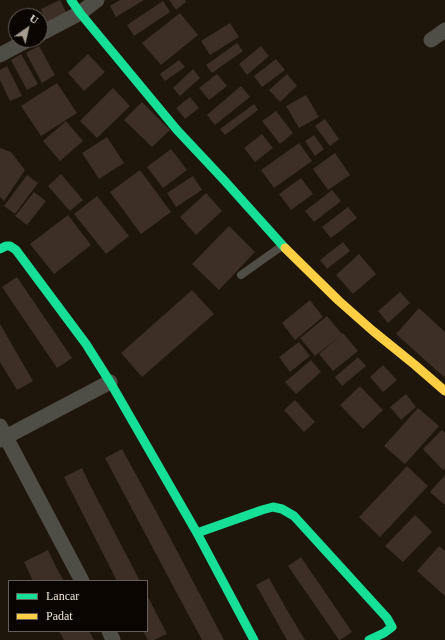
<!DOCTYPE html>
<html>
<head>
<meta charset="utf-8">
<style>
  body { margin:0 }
  #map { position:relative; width:445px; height:640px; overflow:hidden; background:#1e160a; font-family:Georgia,serif }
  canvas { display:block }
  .legend { position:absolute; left:8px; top:580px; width:140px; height:52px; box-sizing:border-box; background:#0a0501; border:1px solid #665f57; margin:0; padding:5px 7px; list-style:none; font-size:12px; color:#f0e6d8 }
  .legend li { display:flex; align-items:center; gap:8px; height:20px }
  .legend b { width:20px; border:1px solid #665f57 }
  .north { position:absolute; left:8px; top:8px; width:40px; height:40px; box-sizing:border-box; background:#0a0501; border:1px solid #665f57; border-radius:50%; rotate:34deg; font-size:11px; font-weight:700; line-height:16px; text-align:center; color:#f0e6d8 }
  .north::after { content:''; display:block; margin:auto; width:14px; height:18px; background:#a69d90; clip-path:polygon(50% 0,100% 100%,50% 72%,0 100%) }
</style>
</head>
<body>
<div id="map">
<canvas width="445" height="640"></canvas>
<ul class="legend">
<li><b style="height:5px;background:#16e098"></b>Lancar</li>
<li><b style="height:5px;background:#ffcf43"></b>Padat</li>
</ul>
<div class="north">U</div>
</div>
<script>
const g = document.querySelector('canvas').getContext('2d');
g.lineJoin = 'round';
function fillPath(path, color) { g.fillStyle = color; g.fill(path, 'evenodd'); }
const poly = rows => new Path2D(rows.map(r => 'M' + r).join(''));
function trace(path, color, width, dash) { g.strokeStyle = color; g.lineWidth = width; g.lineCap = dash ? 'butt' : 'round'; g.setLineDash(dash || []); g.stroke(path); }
fillPath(poly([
  [60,0,67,14,47,23,41,9],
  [120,0,144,0,116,17,110,6],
  [169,0,185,0,186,2,176,10],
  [163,1,170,12,134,36,127,25],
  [180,13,198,35,161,65,142,43],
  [230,23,239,37,210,55,201,41],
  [237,43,243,51,212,73,206,65],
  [39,46,55,75,42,83,26,53],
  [261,46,269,56,247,75,239,64],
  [21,54,38,84,27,90,11,60],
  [88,54,105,72,84,91,68,73],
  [276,59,285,70,262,87,254,76],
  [179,60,185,67,165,81,160,74],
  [7,66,22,96,10,101,0,80,0,70],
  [193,69,200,78,180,96,173,88],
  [217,74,227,86,209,100,199,88],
  [287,74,297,86,280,102,269,90],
  [57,83,77,113,41,136,21,106],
  [241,86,250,97,215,125,207,115],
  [113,88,130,106,97,138,80,121],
  [306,95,319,117,299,128,286,106],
  [190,97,199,108,185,119,176,108],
  [142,102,170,130,152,147,124,120],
  [254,104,258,110,225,135,220,129],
  [276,111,293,133,280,144,262,121],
  [325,119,339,139,330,146,315,126],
  [66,121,83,141,60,161,43,141],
  [262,134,273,148,255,162,244,148],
  [314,135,324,149,315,156,305,141],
  [107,137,124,163,99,179,82,153],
  [299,143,312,161,274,188,261,170],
  [0,148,11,152,25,170,4,201,0,197],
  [171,149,187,170,163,188,147,167],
  [335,153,350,175,328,190,313,169],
  [140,170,171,212,141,234,110,192],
  [61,174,83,200,70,211,48,186],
  [27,175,38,183,15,214,4,206],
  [193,176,202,190,176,207,167,193],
  [301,178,313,194,291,210,279,194],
  [332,190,341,201,314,222,305,211],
  [34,192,46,201,27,225,15,216],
  [206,193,222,211,196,235,180,217],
  [97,196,129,236,106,254,74,214],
  [348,207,357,218,331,238,322,227],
  [68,215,91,245,54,274,30,244],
  [229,226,255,252,219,290,192,264],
  [343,242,350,251,327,269,320,260],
  [359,254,376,274,353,294,336,275],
  [17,277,72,358,57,368,2,287],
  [192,290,214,314,142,377,121,353],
  [400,292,410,303,388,323,378,311],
  [310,300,323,317,295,340,282,323],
  [419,308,445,332,445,376,444,377,396,334],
  [327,316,342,334,343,333,358,351,333,371,319,354,341,335,315,356,300,338],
  [0,324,33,381,17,390,0,362],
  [299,342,310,356,290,372,279,357],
  [358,357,366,366,342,386,335,377],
  [311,360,321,372,296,394,285,382],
  [383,365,397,380,383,392,370,377],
  [360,386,383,410,363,429,340,405],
  [406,394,416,407,401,420,390,407],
  [295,400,315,422,304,432,284,410],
  [418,408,439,426,405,464,384,446],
  [442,430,445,433,445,468,443,470,423,449],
  [122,449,157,513,224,640,202,640,173,586,105,458],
  [407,466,428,486,380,537,359,517],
  [82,468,90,485,140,581,117,581,64,477],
  [445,475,445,505,430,492],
  [415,515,432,532,403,562,385,546],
  [439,546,445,551,445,596,417,571],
  [48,550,56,567,64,581,33,581,24,562],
  [301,557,352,632,340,640,339,640,288,566],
  [269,578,287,610,305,640,287,640,256,585],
  [147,595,167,634,154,640,148,640,143,631,147,631],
  [59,631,89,631,94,640,64,640]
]), '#3d2f26');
trace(poly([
  [241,275,282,246]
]), '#4f4e46', 8);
trace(poly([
  [40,34,80,13,97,0],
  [431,40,445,30],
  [0,55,28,40],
  [0,426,82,581],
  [0,440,110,382],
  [109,631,113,640]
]), '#4f4e46', 15);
trace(poly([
  [71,0,80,13,177,130,223,179,285,248],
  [0,249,6,246,10,246,16,250,86,344,110,382,197,533,254,640],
  [197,533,262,510,273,507,282,509,294,516,387,618,392,627,384,633,369,640]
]), '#16e098', 9);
trace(poly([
  [285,248,339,301,373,331,415,365,445,391]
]), '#ffcf43', 9);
</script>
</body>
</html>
